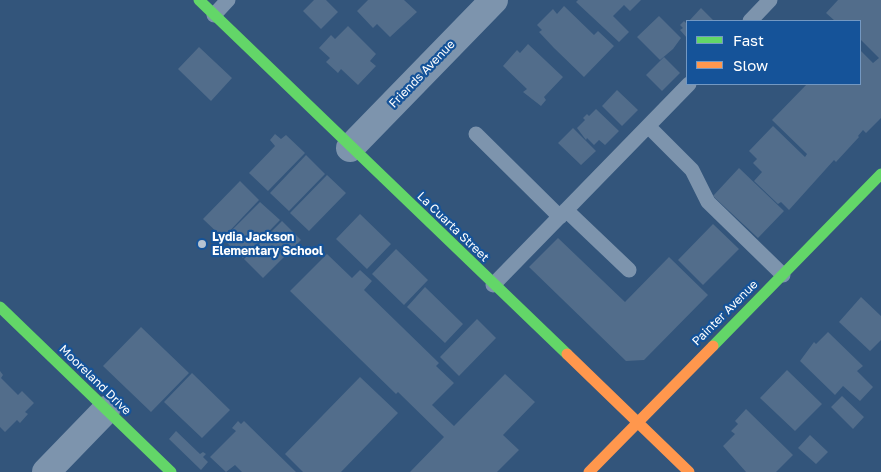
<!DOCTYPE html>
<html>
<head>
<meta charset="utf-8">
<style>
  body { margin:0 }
  #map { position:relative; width:881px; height:472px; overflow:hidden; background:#33557b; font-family:"Golos Text",sans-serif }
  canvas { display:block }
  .legend { position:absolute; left:686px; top:20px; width:175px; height:65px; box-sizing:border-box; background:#155399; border:1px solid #7398c2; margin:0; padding:6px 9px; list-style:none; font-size:15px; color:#fff }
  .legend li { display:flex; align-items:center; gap:10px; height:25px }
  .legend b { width:25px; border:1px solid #7398c2 }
</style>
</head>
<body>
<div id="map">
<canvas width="881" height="472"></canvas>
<ul class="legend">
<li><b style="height:6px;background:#63d668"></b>Fast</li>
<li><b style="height:6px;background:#ff974d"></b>Slow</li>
</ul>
</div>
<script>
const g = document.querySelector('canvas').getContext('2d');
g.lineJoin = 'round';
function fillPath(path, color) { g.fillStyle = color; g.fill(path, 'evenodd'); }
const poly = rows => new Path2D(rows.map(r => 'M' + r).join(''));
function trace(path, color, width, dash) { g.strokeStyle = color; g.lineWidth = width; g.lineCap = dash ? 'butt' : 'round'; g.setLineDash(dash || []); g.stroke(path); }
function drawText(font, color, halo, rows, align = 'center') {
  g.font = font + ' "Golos Text",sans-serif'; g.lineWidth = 4.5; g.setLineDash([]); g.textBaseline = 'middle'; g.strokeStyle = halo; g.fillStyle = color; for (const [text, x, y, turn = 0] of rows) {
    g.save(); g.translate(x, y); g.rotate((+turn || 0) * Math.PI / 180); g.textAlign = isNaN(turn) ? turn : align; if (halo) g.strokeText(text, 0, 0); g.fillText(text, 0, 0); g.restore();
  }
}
fillPath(poly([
  [314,0,326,0,338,12,321,29,303,11],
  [368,0,404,0,417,12,390,37,377,24,373,28,357,11],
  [578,0,641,0,630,11,624,5,613,16,629,32,619,42,576,2],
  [838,0,881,0,881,118,866,133,863,130,858,136,859,137,836,162,834,160,789,210,781,202,778,204,754,181,762,172,753,163,757,159,749,151,773,126,805,157,807,154,772,120,807,84,860,84,860,50,873,63,879,58,860,39,860,21,835,21,826,13],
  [564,6,594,35,598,31,614,46,584,77,554,48,539,32,542,30,537,25,553,9,557,14],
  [701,8,714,21,689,21],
  [659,16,681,38,673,49,660,60,637,37],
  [684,21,687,24,687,38,680,30,683,28,680,25],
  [348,26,376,54,370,61,376,66,358,85,341,69,338,73,326,62,330,58,319,48,331,35,335,39],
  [528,44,563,77,544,97,546,100,541,106,523,92,527,89,503,66,517,50,520,53],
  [199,47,232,78,211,101,178,69],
  [664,57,680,73,662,91,646,75],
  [617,90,638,110,622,126,602,106],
  [596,109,619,131,605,145,599,140,594,145,587,138,586,140,577,128,585,120,583,118,587,114,589,116],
  [573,128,596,151,581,165,558,143],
  [275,134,281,139,286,135,305,153,268,191,249,173,275,146,270,140],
  [306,155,325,174,289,211,270,193],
  [739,168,784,211,758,238,713,196],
  [327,175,346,193,309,231,290,213],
  [240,181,259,200,223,238,203,219],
  [260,202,280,220,243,258,223,239],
  [360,214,391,244,367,269,336,239],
  [282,221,301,240,263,278,244,259],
  [713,224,739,249,703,285,678,260],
  [558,238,625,302,669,257,708,295,644,360,626,361,529,267],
  [396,249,428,280,404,305,372,274],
  [327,254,352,278,360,270,372,281,364,290,439,363,436,366,454,383,432,405,454,426,505,374,535,402,503,435,519,450,497,472,410,472,444,437,398,392,396,394,290,291],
  [425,287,463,324,445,343,407,307],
  [861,297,881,316,881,340,870,351,839,322],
  [477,319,496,338,459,376,440,357],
  [141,327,189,373,151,412,103,366],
  [828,332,863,366,857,371,873,387,860,401,843,386,835,395,800,361,814,342,816,344],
  [787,370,822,404,795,431,760,398],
  [0,371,3,375,1,378,18,395,22,391,34,403,25,412,28,414,20,423,17,420,5,432,0,427],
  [192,373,230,410,202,438,164,402],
  [360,377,398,413,341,472,303,472,285,454],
  [842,396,864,417,853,429,831,407],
  [746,409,793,455,776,472,746,472,723,446,735,434,731,431,738,424,735,421],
  [238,421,241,424,244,421,296,472,242,472,235,465,226,472,210,457,236,431,232,428],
  [176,431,200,454,203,452,206,454,203,457,208,462,201,470,169,439],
  [810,435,828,452,816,464,798,448]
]), '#526d8b');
trace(poly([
  [214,15,228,0],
  [750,21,770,0],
  [648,126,692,170,708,202,783,275],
  [476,134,560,217],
  [566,210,629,270],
  [493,285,689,84]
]), '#7d94ad', 15);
trace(poly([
  [350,148,494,0],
  [46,472,106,410]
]), '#7d94ad', 28);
trace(poly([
  [199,0,567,354],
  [0,307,171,472],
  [713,346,881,174]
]), '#63d668', 11);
trace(poly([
  [567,354,689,472],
  [589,472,713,346]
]), '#ff974d', 11);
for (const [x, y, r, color] of [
  [202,244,5,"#b8c4d1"]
]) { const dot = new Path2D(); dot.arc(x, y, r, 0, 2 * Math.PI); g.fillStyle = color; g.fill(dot); trace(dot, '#155399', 2); }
drawText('12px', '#fff', '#155399', [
  ["Friends Avenue",422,74,-46],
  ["La Cuarta Street",453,227,44],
  ["Painter Avenue",725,313,-45],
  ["Mooreland Drive",95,380,44]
]);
drawText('bold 12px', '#fff', '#155399', [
  ["Lydia Jackson",212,237],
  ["Elementary School",212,251]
], 'left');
</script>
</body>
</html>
